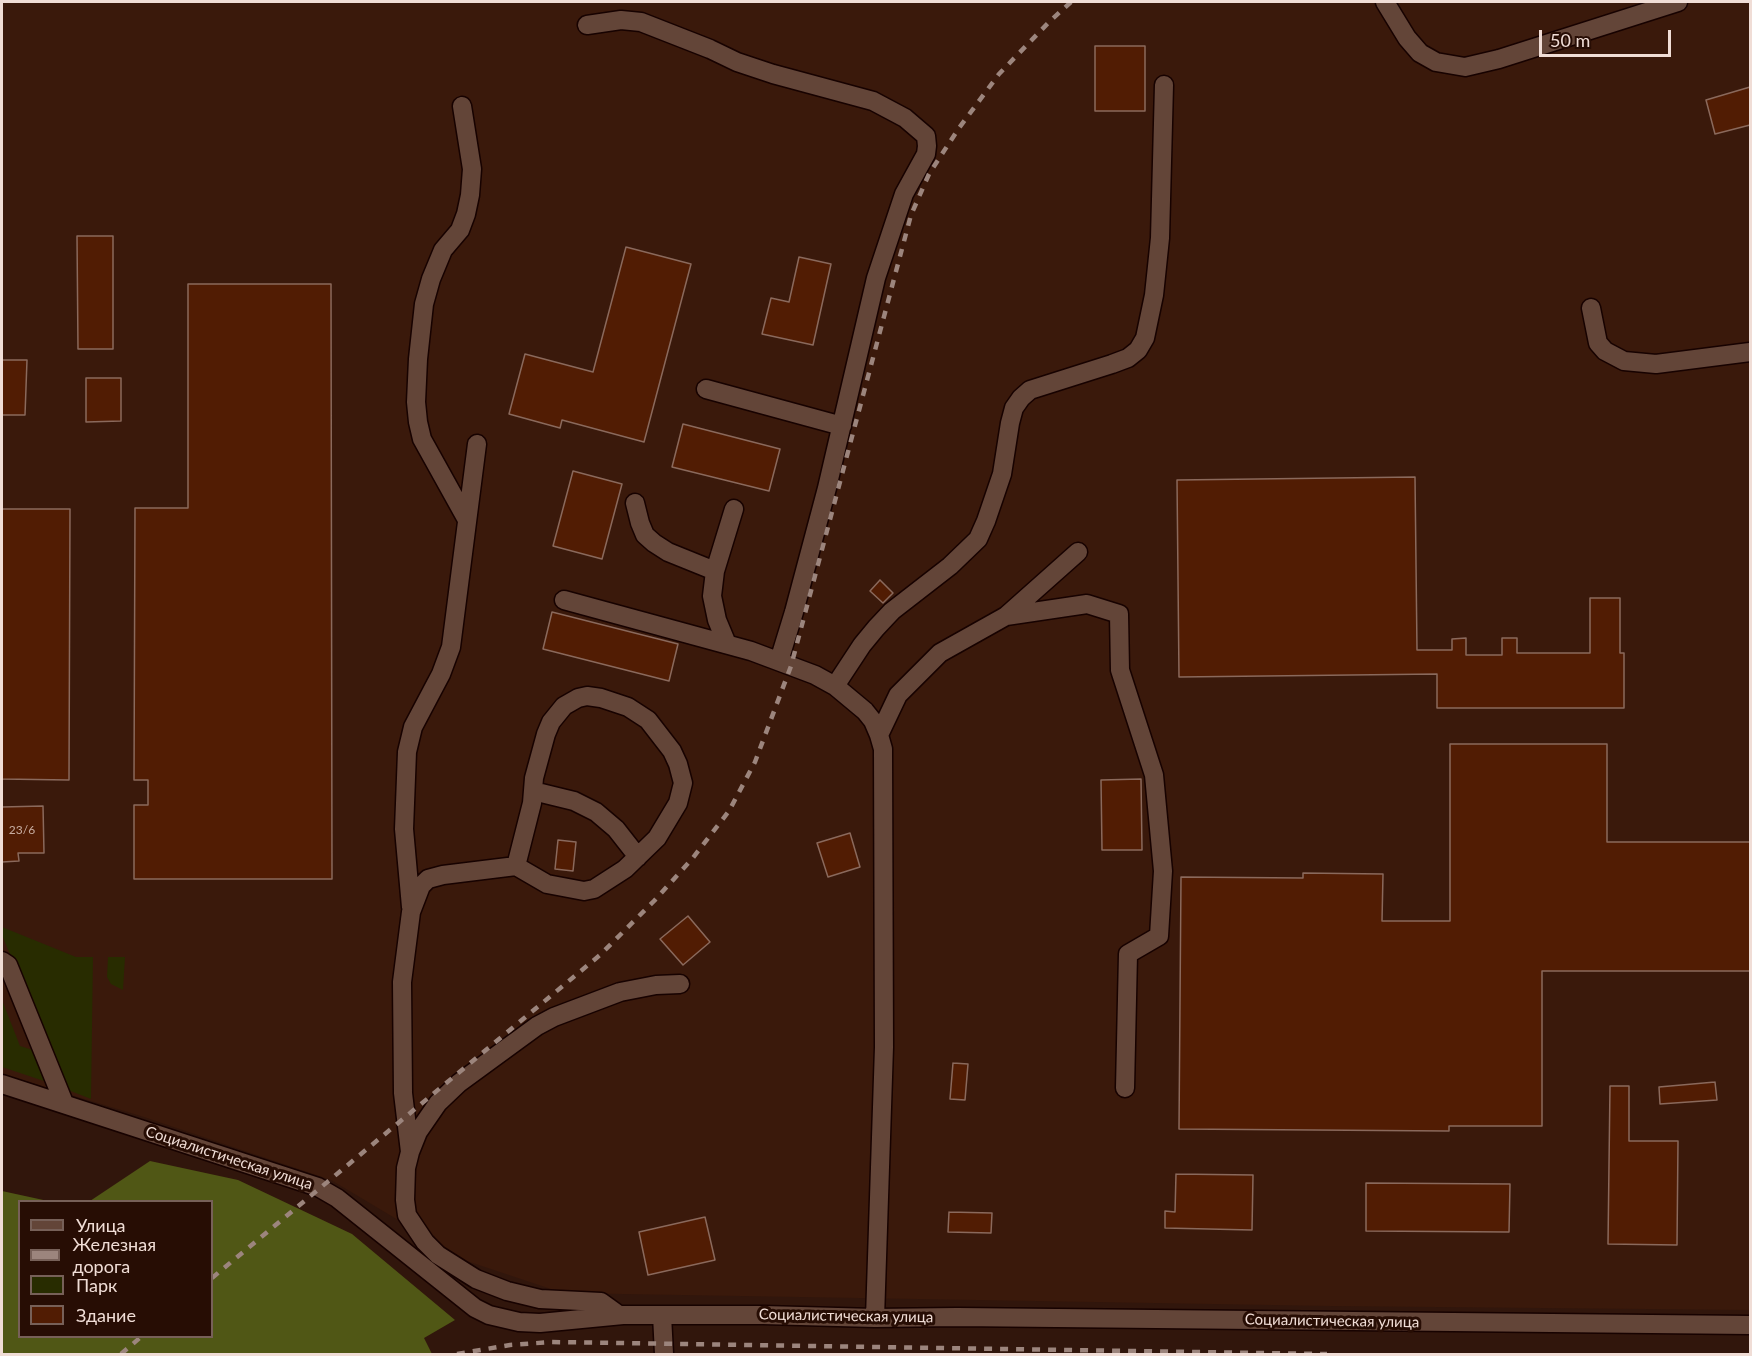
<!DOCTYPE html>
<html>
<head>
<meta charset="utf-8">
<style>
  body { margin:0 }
  #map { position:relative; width:1752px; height:1356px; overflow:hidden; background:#31160c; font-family:Lato,sans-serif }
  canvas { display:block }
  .frame { position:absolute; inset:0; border:3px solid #f0ddd6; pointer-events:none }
  .legend { position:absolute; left:18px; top:1200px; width:195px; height:138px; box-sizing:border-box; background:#270d04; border:2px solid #776058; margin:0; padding:8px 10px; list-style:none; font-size:18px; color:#f0ddd6 }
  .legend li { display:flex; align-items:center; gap:12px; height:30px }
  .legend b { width:30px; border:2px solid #776058 }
  .scale { position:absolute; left:1539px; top:30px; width:132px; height:27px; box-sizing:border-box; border:3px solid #f0ddd6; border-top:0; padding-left:8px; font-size:18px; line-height:21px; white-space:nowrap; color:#f0ddd6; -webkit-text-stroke:4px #270d04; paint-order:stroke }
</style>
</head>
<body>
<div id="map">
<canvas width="1752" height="1356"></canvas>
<div class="frame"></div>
<ul class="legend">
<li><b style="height:8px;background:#634538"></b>Улица</li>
<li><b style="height:8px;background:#9c857d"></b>Железная дорога</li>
<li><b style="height:16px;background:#282c00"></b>Парк</li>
<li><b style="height:16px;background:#511c03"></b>Здание</li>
</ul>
<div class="scale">50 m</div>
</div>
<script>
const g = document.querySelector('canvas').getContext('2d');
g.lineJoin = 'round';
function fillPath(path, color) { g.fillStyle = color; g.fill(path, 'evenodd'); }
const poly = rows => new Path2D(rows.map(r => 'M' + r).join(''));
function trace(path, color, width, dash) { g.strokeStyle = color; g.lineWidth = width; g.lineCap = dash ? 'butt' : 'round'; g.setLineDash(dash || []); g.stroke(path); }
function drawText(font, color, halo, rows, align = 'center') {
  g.font = font + ' Lato,sans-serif'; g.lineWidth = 6; g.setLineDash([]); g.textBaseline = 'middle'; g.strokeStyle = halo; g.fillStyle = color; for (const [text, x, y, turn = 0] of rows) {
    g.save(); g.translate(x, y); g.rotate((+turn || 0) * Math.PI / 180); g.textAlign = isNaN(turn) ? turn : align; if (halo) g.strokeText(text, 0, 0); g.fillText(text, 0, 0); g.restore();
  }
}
fillPath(poly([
  [2,2,1750,2,1750,1310,1330,1306,563,1293,467,1261,331,1180,144,1117,2,1074]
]), '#3a190b');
fillPath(poly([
  [2,927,76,957,93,957,91,1099,68,1090,64,1085,2,935],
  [108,957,125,957,123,990,111,984,107,977],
  [2,1000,20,1046,36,1051,47,1079,44,1081,2,1067]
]), '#282c00');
fillPath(poly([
  [150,1161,238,1180,352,1234,455,1320,424,1338,432,1354,2,1354,2,1191,48,1201,20,1202,20,1336,212,1336,212,1202,90,1201]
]), '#505715');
const building = poly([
  [1095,46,1145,46,1145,111,1095,111,1095,46],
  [1750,87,1750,125,1715,134,1706,100,1750,87],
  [77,236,113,236,113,349,78,349,77,236],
  [626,247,691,264,644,442,562,420,560,428,509,414,525,354,593,372,626,247],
  [799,257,831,264,813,345,762,334,771,298,789,302,799,257],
  [188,284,331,284,332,879,134,879,134,805,148,805,148,780,134,780,135,508,188,508,188,284],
  [2,360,27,360,25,415,2,415,2,360],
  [86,378,121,378,121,421,86,422,86,378],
  [683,424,780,449,769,491,672,467,683,424],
  [573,471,622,484,602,559,553,546,573,471],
  [1415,477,1417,650,1452,650,1452,639,1466,638,1466,655,1502,655,1502,638,1517,638,1517,653,1590,653,1590,598,1620,598,1620,653,1624,653,1624,708,1437,708,1437,674,1179,677,1177,480,1415,477],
  [2,509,70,509,69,780,2,779,2,509],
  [880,580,893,593,883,603,870,591,880,580],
  [552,612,678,644,669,681,543,649,552,612],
  [1450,744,1607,744,1607,842,1750,842,1750,971,1542,971,1542,1126,1449,1126,1449,1131,1179,1129,1181,877,1303,878,1303,873,1383,874,1382,921,1450,921,1450,744],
  [1141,779,1142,850,1102,850,1101,780,1141,779],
  [43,806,44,853,18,853,19,861,2,862,2,807,43,806],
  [850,833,860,867,828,877,817,843,850,833],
  [558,840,576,842,573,871,555,869,558,840],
  [688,916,710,942,683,965,660,939,688,916],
  [953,1063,968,1064,965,1100,950,1099,953,1063],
  [1715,1082,1717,1100,1660,1104,1659,1087,1715,1082],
  [1610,1086,1629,1086,1629,1141,1678,1141,1677,1245,1608,1244,1610,1086],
  [1176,1174,1253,1175,1252,1230,1165,1228,1165,1211,1175,1212,1176,1174],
  [1366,1183,1510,1184,1509,1232,1366,1231,1366,1183],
  [949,1212,992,1213,991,1233,948,1232,949,1212],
  [705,1217,715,1260,648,1275,639,1232,705,1217]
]);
fillPath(building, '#511c03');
trace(building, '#8a695c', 1.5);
const minor = poly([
  [1385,2,1407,38,1420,53,1436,62,1465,67,1499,59,1678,2],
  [587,25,621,20,641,22,710,49,737,62,773,74,873,101,905,118,926,136,927,146,926,154,904,194,876,278,827,488,794,612,779,661],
  [462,106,472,169,470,195,466,214,460,230,443,250,431,279,424,304,418,359,416,402,418,422,422,439,467,520],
  [1591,308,1598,343,1605,351,1624,361,1656,364,1750,352],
  [706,389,842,426],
  [635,503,640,523,645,535,654,543,668,552,715,571],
  [564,600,751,651,815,675,835,686,865,711,873,721,879,735,883,749,884,1047,875,1318],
  [1006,616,1087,604,1119,614,1120,670,1154,775,1163,871,1159,936,1128,954,1125,1088],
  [727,644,717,620,712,596,715,571,734,509],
  [835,686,862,645,876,628,892,611,950,566,978,539,986,521,1002,474,1010,423,1014,408,1021,398,1030,390,1112,364,1128,358,1138,350,1145,338,1154,295,1160,238,1164,85],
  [879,735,898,695,940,653,1006,616,1078,552],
  [533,791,574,801,596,812,616,829,638,857],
  [411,907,404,829,407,752,413,727,441,674,451,647,477,444],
  [2,961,8,965,64,1103],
  [2,1084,318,1187,337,1198,475,1308,489,1315,519,1322,540,1323,623,1315,763,1315,875,1318,957,1317,1750,1325],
  [410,1152,403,1093,402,982,411,912,421,886,428,879,443,875,516,866,532,803,534,778,546,734,551,722,564,706,578,698,587,696,601,698,628,707,648,720,672,751,678,764,683,783,678,803,657,838,625,869,594,889,584,891,547,884,516,866],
  [619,1315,601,1302,540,1299,507,1291,476,1279,438,1255,425,1242,407,1215,405,1200,406,1168,410,1152,418,1132,438,1103,459,1083,537,1026,554,1017,620,992,656,985,680,984],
  [662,1315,664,1354]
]);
trace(minor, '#170200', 21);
trace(minor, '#634538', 18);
trace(poly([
  [212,1278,600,955,654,901,692,859,729,811,755,762,791,666,911,215,929,174,959,128,999,74,1050,21,1071,2],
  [121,1354,142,1336],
  [457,1354,510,1345,552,1342,1327,1354]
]), '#9c857d', 4.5, [8, 8]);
drawText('12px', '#c8ada1', null, [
  ["23/6",22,830]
]);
drawText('15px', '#f0ddd6', '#270d04', [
  ["Социалистическая улица",229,1158,18],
  ["Социалистическая улица",846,1316,1],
  ["Социалистическая улица",1332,1321,1]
]);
</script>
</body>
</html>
